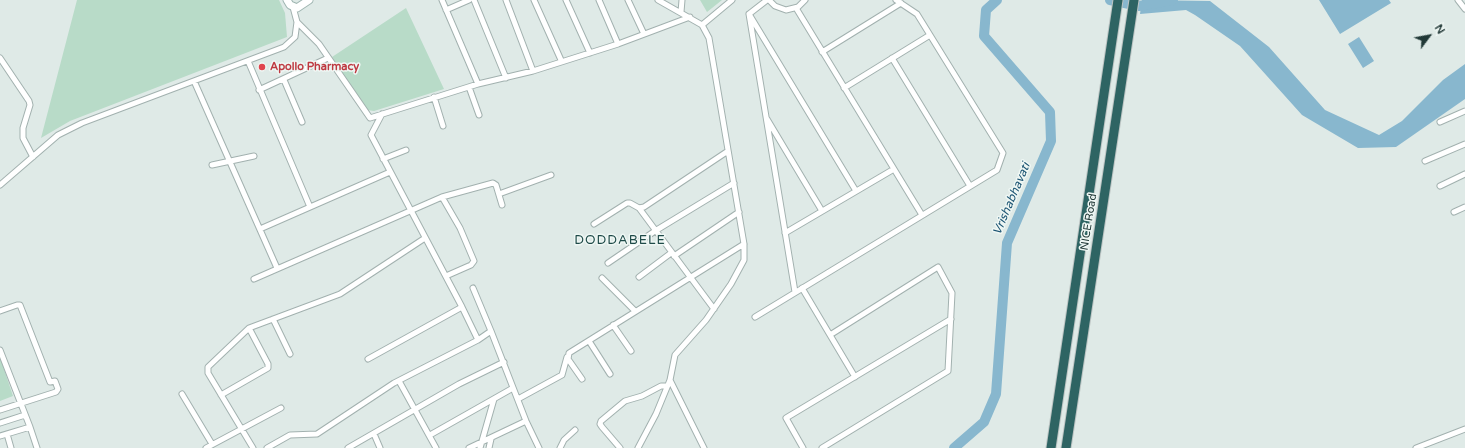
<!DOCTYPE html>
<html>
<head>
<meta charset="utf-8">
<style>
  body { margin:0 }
  #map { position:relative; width:1465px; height:448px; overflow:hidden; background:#dfeae7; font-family:"Varela Round",sans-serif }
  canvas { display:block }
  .north { position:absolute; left:1409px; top:16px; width:40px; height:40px; -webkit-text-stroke:3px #eff7f4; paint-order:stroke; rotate:58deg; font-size:11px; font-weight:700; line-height:16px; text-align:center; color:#213937 }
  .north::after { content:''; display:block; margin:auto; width:14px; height:18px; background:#213937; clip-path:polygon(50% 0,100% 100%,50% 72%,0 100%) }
</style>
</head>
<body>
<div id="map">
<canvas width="1465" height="448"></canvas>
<div class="north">N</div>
</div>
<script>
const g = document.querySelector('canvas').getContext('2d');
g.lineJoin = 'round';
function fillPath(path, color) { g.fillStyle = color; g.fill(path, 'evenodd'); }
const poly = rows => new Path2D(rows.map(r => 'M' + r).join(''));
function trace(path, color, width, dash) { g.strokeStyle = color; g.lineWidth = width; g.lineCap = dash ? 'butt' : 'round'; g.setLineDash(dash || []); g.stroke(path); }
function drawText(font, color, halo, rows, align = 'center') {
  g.font = font + ' "Varela Round",sans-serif'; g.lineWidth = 3; g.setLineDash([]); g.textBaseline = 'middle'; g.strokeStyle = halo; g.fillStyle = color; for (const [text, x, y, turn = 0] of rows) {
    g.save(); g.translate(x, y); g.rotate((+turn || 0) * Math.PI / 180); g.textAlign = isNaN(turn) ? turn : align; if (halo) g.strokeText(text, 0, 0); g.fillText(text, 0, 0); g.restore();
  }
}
fillPath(poly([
  [77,0,279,0,285,13,287,37,70,121,41,138],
  [700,0,722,0,707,12],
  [406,8,444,89,374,111,367,110,332,57],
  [0,357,13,396,0,401]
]), '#b8dbc8');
fillPath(poly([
  [1142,0,1210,1,1269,47,1325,110,1379,135,1402,121,1443,80,1465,64,1465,99,1396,147,1358,148,1302,115,1240,46,1195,15,1186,10,1140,14],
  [1319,0,1389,0,1391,3,1340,34],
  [1359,37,1374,61,1363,68,1348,44]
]), '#88b7ce');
trace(poly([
  [1110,0,1139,6,1173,0],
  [954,448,984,422,996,394,1007,243,1051,141,1050,112,984,36,986,10,997,0]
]), '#88b7ce', 10);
const street = poly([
  [442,0,478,84],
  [474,0,506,78],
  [506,0,533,71],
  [534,0,561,60],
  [566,0,590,53],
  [599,0,618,44,690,17],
  [628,0,644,34],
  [767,0,749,14,856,191],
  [769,0,775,6,786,10,798,7,805,0],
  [1458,0,1465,9],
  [796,8,922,215],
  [446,10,469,0],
  [681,12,682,0],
  [749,14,795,292],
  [297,22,319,44,370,118,478,84,533,71,618,44],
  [702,25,732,0],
  [822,52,901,3],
  [0,58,29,101,30,105,23,128,23,138,33,157],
  [892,58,970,186],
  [248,61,310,207],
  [284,80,302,122],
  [194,81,277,268],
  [469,87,479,115],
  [844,88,930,35],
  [259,90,328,58],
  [434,97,443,126],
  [382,114,371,135,462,307,478,340,491,331,526,421,539,448],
  [767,119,822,211],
  [1440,122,1465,111],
  [383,159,406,150],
  [1425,161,1465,144],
  [212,165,254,156],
  [0,185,58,135,82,123,284,47,295,37,297,22,293,7],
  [1440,186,1465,174],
  [499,194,551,175],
  [442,197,460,228,474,261,471,265,446,276],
  [639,208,714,309],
  [1454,212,1465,207],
  [594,224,627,203,630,203,639,208,644,207,728,151],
  [260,229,390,172],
  [785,233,894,169],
  [674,256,739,212],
  [608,263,655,231,734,183],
  [639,277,671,253],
  [602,278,635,311],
  [254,279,442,197,493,183,496,185,502,205],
  [473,288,491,331],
  [802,288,855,377],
  [0,311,17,305,20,305,50,382,55,381,58,389,56,392,0,410],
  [755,317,997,170,1003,153,917,14,896,0],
  [273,319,290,354],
  [613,325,631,351],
  [589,341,610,374],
  [0,350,30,427],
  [368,359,462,307],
  [582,379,568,359,569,353,744,244],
  [670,380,704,448],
  [399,381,436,448],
  [182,394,212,444],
  [221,395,268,368,268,364,249,328],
  [518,399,562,375,567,357],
  [0,423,25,415],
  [7,434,11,448],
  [374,434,380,448],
  [430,435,513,388],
  [0,436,30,427,37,448],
  [206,448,281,408],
  [253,448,208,373,208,367,249,328,340,294,425,238],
  [267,448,290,435,317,434,394,383,478,340],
  [348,448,459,384,504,362],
  [469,448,526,421],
  [480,448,494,399],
  [489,448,491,439],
  [560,448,564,440,575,430],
  [620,448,602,427,600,424,601,421,625,401,642,396,661,386,666,386],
  [638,448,656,414,670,380,675,355,706,320,731,284,744,260,744,244,709,38,702,25,658,0],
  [803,448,786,418,951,319],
  [822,448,948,371,952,293,938,267,830,335],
  [1416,448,1465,429]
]);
const secondary = poly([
  [287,0,290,5,297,8,309,0]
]);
const highway = poly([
  [1051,448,1118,0],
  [1066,448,1134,0]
]);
trace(street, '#a2b1af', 7);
trace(secondary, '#9fb5b1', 9);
trace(highway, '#bcc4c3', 11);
trace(street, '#fff', 5);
trace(secondary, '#fff', 7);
trace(highway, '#2e6463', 9);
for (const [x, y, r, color] of [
  [262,67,4,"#e0444e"]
]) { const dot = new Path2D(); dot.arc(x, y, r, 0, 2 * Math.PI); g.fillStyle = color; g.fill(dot); trace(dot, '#eff7f4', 1.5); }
drawText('bold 11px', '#be3a42', '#eff7f4', [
  ["Apollo Pharmacy",270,67]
], 'left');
drawText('11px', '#213937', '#eff7f4', [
  ["NICE Road",1089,222,-81]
]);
drawText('italic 12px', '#1d5573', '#eff7f4', [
  ["Vrishabhavati",1012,199,-67]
]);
g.letterSpacing = '1px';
drawText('13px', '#1e4a48', '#eff7f4', [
  ["DODDABELE",620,241]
]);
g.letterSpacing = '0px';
</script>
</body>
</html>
